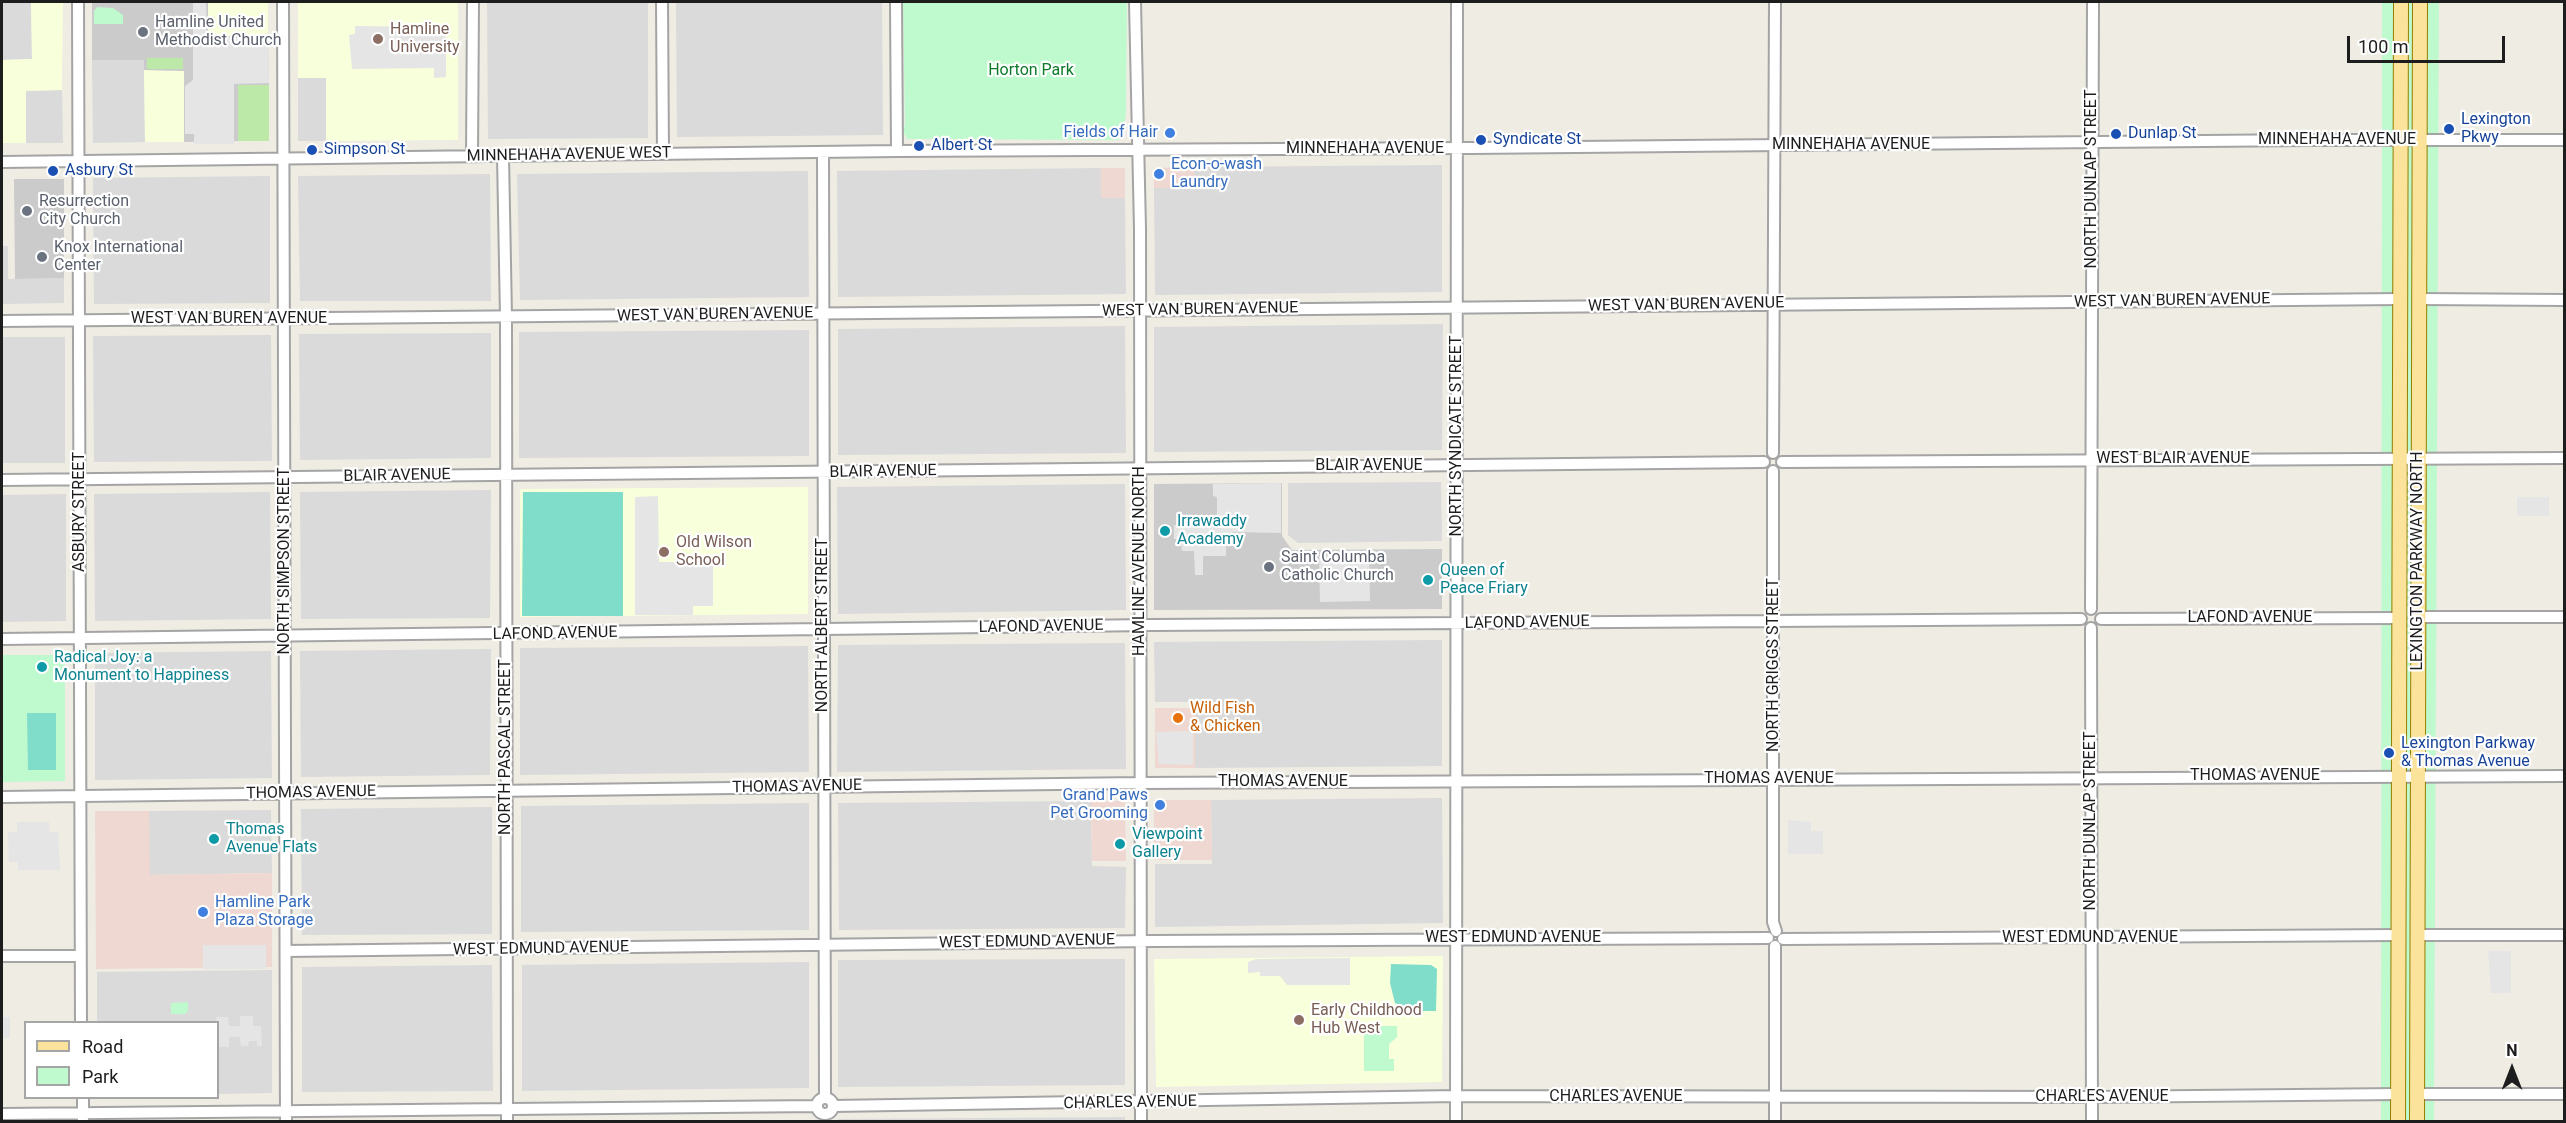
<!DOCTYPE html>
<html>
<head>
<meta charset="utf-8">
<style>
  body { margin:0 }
  #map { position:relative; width:2566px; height:1123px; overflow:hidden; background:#eeece3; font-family:Roboto,sans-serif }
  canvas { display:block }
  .frame { position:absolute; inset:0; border:3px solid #1d1d1d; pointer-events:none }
  .legend { position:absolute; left:24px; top:1021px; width:195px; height:78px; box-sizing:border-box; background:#fff; border:2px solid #a5a5a5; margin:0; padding:8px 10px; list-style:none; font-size:18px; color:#1d1d1d }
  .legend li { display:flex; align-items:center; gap:12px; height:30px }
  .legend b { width:30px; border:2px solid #a5a5a5 }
  .north { position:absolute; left:2482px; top:1039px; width:60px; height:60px; -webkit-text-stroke:4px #fff; paint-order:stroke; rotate:0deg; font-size:16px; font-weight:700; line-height:24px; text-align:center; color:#1d1d1d }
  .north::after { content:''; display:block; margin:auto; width:21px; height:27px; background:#1d1d1d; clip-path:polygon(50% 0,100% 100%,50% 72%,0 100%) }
  .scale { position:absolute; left:2347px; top:36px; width:158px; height:27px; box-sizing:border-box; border:3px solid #1d1d1d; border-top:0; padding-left:8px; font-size:18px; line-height:21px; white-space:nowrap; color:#1d1d1d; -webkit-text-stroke:4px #fff; paint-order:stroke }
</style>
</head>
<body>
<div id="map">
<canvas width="2566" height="1123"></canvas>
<div class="frame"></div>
<ul class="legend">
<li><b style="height:8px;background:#fbe39b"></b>Road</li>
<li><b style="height:16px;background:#bff9ce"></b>Park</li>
</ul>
<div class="north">N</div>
<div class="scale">100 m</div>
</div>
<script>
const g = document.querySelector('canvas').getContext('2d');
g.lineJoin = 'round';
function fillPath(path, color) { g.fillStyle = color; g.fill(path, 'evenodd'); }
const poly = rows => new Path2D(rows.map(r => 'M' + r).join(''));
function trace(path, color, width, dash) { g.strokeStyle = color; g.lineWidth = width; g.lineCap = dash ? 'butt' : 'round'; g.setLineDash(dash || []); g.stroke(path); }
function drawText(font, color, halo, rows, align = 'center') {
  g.font = font + ' Roboto,sans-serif'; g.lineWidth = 4.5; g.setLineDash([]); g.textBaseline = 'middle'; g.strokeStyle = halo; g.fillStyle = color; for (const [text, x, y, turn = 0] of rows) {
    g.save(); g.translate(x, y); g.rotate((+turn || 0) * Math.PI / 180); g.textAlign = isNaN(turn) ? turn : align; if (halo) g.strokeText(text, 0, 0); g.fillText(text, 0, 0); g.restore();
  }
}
fillPath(poly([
  [2,2,31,2,32,59,2,60],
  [487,2,648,2,648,138,488,139],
  [676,2,882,2,883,135,677,137],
  [92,60,144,60,145,142,93,143],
  [326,77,326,141,298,141,298,78],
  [62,90,63,143,26,143,26,91],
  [1442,165,1442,292,1155,295,1154,188,1194,188,1194,167],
  [1101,168,1102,198,1125,198,1126,294,838,297,837,171],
  [808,171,809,297,520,300,517,174],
  [490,174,491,301,300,301,298,176],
  [270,176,270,303,94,304,93,178],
  [2,246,8,246,8,279,64,278,64,303,2,304],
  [1443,324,1442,450,1154,452,1154,327],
  [1125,326,1126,453,838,455,838,329],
  [809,330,809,456,519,458,519,332],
  [491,333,491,458,300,460,299,334],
  [271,335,272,461,94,462,93,336],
  [2,337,65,337,65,463,2,463],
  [1441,482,1442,541,1298,543,1288,535,1288,483],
  [1125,484,1126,610,838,614,837,487],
  [491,490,490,618,301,619,300,492],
  [270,492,271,619,95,621,94,494],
  [66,494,66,621,2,622,2,495],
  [1442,640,1442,766,1195,768,1195,702,1155,702,1154,642],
  [1125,643,1126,769,837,772,838,645],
  [808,646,809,772,520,775,520,648],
  [491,649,490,775,301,777,300,651],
  [271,651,272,778,95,780,95,653],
  [1442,798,1443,923,1155,927,1155,864,1212,864,1211,800],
  [1091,801,1092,866,1126,867,1125,928,839,930,838,803],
  [809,803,809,930,521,932,521,806],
  [492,807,492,934,302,935,301,809],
  [271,810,272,873,149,875,149,811],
  [1125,959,1125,1085,838,1087,838,960],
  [809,962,809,1088,522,1091,522,965],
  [492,965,493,1091,302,1092,302,967],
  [272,970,272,1093,218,1094,218,1022,97,1022,97,972],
  [1125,1117,1125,1122,838,1121,838,1119],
  [522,1121,809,1121,809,1122]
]), '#dbdada');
fillPath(poly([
  [1194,167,1195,188,1154,188,1154,168],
  [1101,168,1125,168,1125,198,1101,198],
  [1155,708,1195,708,1195,768,1155,768],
  [1154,800,1211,800,1212,860,1154,860],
  [1091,801,1125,801,1126,861,1092,861],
  [95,811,149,811,150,875,272,873,272,967,96,969]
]), '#efd8d1');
fillPath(poly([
  [31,2,63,2,62,90,26,91,26,143,2,143,2,60,32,59],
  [208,2,268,2,268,36,208,36],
  [298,2,458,2,458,140,326,141,326,78,298,78],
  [144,70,184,71,184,142,145,142],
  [808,487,808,614,520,617,520,489],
  [1443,956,1442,1082,1156,1087,1154,959]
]), '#f8ffdb');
fillPath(poly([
  [92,2,208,2,208,36,268,36,269,85,238,85,238,141,184,142,184,71,144,70,144,60,92,60],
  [14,179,64,179,64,278,15,279],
  [1282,483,1282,536,1292,550,1442,549,1442,609,1154,610,1154,484]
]), '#cbcbcb');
fillPath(poly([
  [147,58,183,58,183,69,147,69],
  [238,85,269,85,269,141,238,141]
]), '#bce9a8');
fillPath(poly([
  [903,2,1127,2,1126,112,1123,137,1118,140,907,139,903,131,905,125],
  [2382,2,2439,2,2434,1121,2381,1122],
  [97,7,113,8,123,15,123,24,94,24,94,11],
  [2,655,65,655,65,781,2,782],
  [188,1002,188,1011,185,1014,171,1014,171,1003],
  [1364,1026,1397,1026,1397,1037,1389,1044,1389,1059,1394,1059,1394,1071,1364,1071]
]), '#bff9ce');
fillPath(poly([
  [523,492,623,492,623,616,522,616],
  [27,713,56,713,56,770,28,770],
  [1391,964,1431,965,1437,969,1436,1011,1412,1011,1395,1003,1390,983]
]), '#80ddca');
fillPath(poly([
  [193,2,206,2,207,38,268,38,269,83,234,84,234,144,194,144,194,134,185,134,185,86,193,80],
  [355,26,437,27,437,35,446,35,446,77,434,78,434,68,352,69,349,35,355,34],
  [1281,483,1281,533,1233,532,1226,539,1226,556,1203,556,1203,575,1195,575,1194,551,1182,551,1180,539,1174,539,1174,525,1217,523,1217,497,1213,496,1213,484],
  [658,496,659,562,713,562,713,606,693,606,693,615,635,615,635,497],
  [2517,497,2549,497,2549,516,2517,516],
  [1369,555,1370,601,1320,602,1319,556],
  [1193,731,1193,765,1159,764,1156,732],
  [1788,820,1811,822,1811,831,1823,831,1823,854,1788,854],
  [17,822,49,822,50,832,58,832,60,870,18,870,18,862,9,862,8,832,17,832],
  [203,945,266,945,266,969,203,969],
  [2488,951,2511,951,2511,993,2491,993],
  [1350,958,1350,985,1287,985,1280,976,1260,976,1260,972,1248,973,1248,962,1256,959],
  [240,1016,253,1016,253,1026,261,1026,262,1046,257,1046,257,1041,249,1041,248,1046,241,1046,240,1037,229,1037,229,1047,218,1047,216,1017,228,1017,229,1026,240,1026],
  [2,1017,10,1017,10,1038,2,1038]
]), '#e5e5e5');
const minor = poly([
  [78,2,81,1022],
  [283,2,286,1122],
  [662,2,663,154],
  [896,2,897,151],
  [1135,2,1140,229,1141,1122],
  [823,152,825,1097],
  [472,156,473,2],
  [503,156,506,317,507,1122],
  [2,162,897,151,1470,148,2309,140,2564,140],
  [2419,299,2564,300],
  [2,321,2400,299],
  [1773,453,1775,2],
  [1782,462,2564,458],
  [1773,471,1773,922,1776,931],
  [2,480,1764,462],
  [2091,609,2093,2],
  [2418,617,2564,617],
  [2101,619,2399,618],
  [2091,628,2092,1122],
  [2,639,1152,625,2081,619],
  [2,797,1140,783,2564,776],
  [2418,935,2564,935],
  [1783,939,2398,935],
  [286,951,1153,941,1768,938],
  [2,956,80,956],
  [2417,1094,2564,1094],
  '817 1106a8 8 0 1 1 16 0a8 8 0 1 1-16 0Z',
  [83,1098,83,1122],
  [833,1106,1456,1096,2093,1097,2398,1094],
  [2,1114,816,1106],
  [1456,1122,1457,2],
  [1775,1122,1775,946]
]);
const major = poly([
  [2398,1122,2401,2],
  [2417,1122,2420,2]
]);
trace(minor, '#a4a4a4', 14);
trace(major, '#957e01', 16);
trace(minor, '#fff', 10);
trace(major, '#fbe39b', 14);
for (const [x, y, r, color] of [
  [143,32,6,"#6b7280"],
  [378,39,6,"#8d6e63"],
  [2449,129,6,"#1a4fb4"],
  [1170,133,6,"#3f7fe0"],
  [2116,134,6,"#1a4fb4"],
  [1481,140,6,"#1a4fb4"],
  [919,146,6,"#1a4fb4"],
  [312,150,6,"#1a4fb4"],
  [53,171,6,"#1a4fb4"],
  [1159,174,6,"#3f7fe0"],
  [27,211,6,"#6b7280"],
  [42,257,6,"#6b7280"],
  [1165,531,6,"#0f9aa8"],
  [664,552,6,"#8d6e63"],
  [1269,567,6,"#6b7280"],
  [1428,580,6,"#0f9aa8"],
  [42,667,6,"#0f9aa8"],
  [1178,718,6,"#e8710a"],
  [2389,753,6,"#1a4fb4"],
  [1160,805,6,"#3f7fe0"],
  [214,839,6,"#0f9aa8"],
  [1120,844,6,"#0f9aa8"],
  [203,912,6,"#3f7fe0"],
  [1299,1020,6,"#8d6e63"]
]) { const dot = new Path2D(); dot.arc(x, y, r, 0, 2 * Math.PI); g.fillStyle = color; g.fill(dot); trace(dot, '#fff', 2); }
drawText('16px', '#5b616d', '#fff', [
  ["Hamline United",155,23],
  ["Methodist Church",155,41],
  ["Resurrection",39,202],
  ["City Church",39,220],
  ["Knox International",54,248],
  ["Center",54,266],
  ["Saint Columba",1281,558],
  ["Catholic Church",1281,576]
], 'left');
drawText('16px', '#785e54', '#fff', [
  ["Hamline",390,30],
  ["University",390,48],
  ["Old Wilson",676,543],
  ["School",676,561],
  ["Early Childhood",1311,1011],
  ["Hub West",1311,1029]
], 'left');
drawText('16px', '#0c7a29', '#fff', [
  ["Horton Park",1031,71]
]);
drawText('16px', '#164399', '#fff', [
  ["Lexington",2461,120],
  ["Pkwy",2461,138],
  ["Dunlap St",2128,134],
  ["Syndicate St",1493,140],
  ["Albert St",931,146],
  ["Simpson St",324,150],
  ["Asbury St",65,171],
  ["Lexington Parkway",2401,744],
  ["& Thomas Avenue",2401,762]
], 'left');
drawText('16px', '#366cbe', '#fff', [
  ["Fields of Hair",1158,133],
  ["Econ-o-wash",1171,165,"left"],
  ["Laundry",1171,183,"left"],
  ["Grand Paws",1148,796],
  ["Pet Grooming",1148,814],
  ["Hamline Park",215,903,"left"],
  ["Plaza Storage",215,921,"left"]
], 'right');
drawText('16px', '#1d1d1d', '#fff', [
  ["MINNEHAHA AVENUE",2337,140],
  ["MINNEHAHA AVENUE",1851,145],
  ["MINNEHAHA AVENUE",1365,149],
  ["MINNEHAHA AVENUE WEST",569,155,-1],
  ["NORTH DUNLAP STREET",2092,179,-90],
  ["WEST VAN BUREN AVENUE",2172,301,-1],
  ["WEST VAN BUREN AVENUE",1686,305,-1],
  ["WEST VAN BUREN AVENUE",1200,310,-1],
  ["WEST VAN BUREN AVENUE",715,315,-1],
  ["WEST VAN BUREN AVENUE",229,319],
  ["NORTH SYNDICATE STREET",1457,436,-90],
  ["WEST BLAIR AVENUE",2173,459],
  ["BLAIR AVENUE",1369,466],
  ["BLAIR AVENUE",883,472,-1],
  ["BLAIR AVENUE",397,476,-1],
  ["ASBURY STREET",80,512,-90],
  ["NORTH SIMPSON STREET",285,561,-90],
  ["HAMLINE AVENUE NORTH",1140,561,-90],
  ["LEXINGTON PARKWAY NORTH",2418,561,-90],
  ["LAFOND AVENUE",2250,618],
  ["LAFOND AVENUE",1527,623,-1],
  ["NORTH ALBERT STREET",823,625,-90],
  ["LAFOND AVENUE",1041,627,-1],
  ["LAFOND AVENUE",555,634,-1],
  ["NORTH GRIGGS STREET",1774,665,-90],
  ["NORTH PASCAL STREET",506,747,-90],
  ["THOMAS AVENUE",2255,776],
  ["THOMAS AVENUE",1769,779],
  ["THOMAS AVENUE",1283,782],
  ["THOMAS AVENUE",797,787,-1],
  ["THOMAS AVENUE",311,793,-1],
  ["NORTH DUNLAP STREET",2091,821,-90],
  ["WEST EDMUND AVENUE",1513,938],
  ["WEST EDMUND AVENUE",2090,938],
  ["WEST EDMUND AVENUE",1027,942,-1],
  ["WEST EDMUND AVENUE",541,949,-1],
  ["CHARLES AVENUE",1616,1097],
  ["CHARLES AVENUE",2102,1097],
  ["CHARLES AVENUE",1130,1103,-1]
]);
drawText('16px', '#0d838f', '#fff', [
  ["Irrawaddy",1177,522],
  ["Academy",1177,540],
  ["Queen of",1440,571],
  ["Peace Friary",1440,589],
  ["Radical Joy: a",54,658],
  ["Monument to Happiness",54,676],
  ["Thomas",226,830],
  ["Avenue Flats",226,848],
  ["Viewpoint",1132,835],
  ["Gallery",1132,853]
], 'left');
drawText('16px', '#c56008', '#fff', [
  ["Wild Fish",1190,709],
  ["& Chicken",1190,727]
], 'left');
</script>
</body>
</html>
